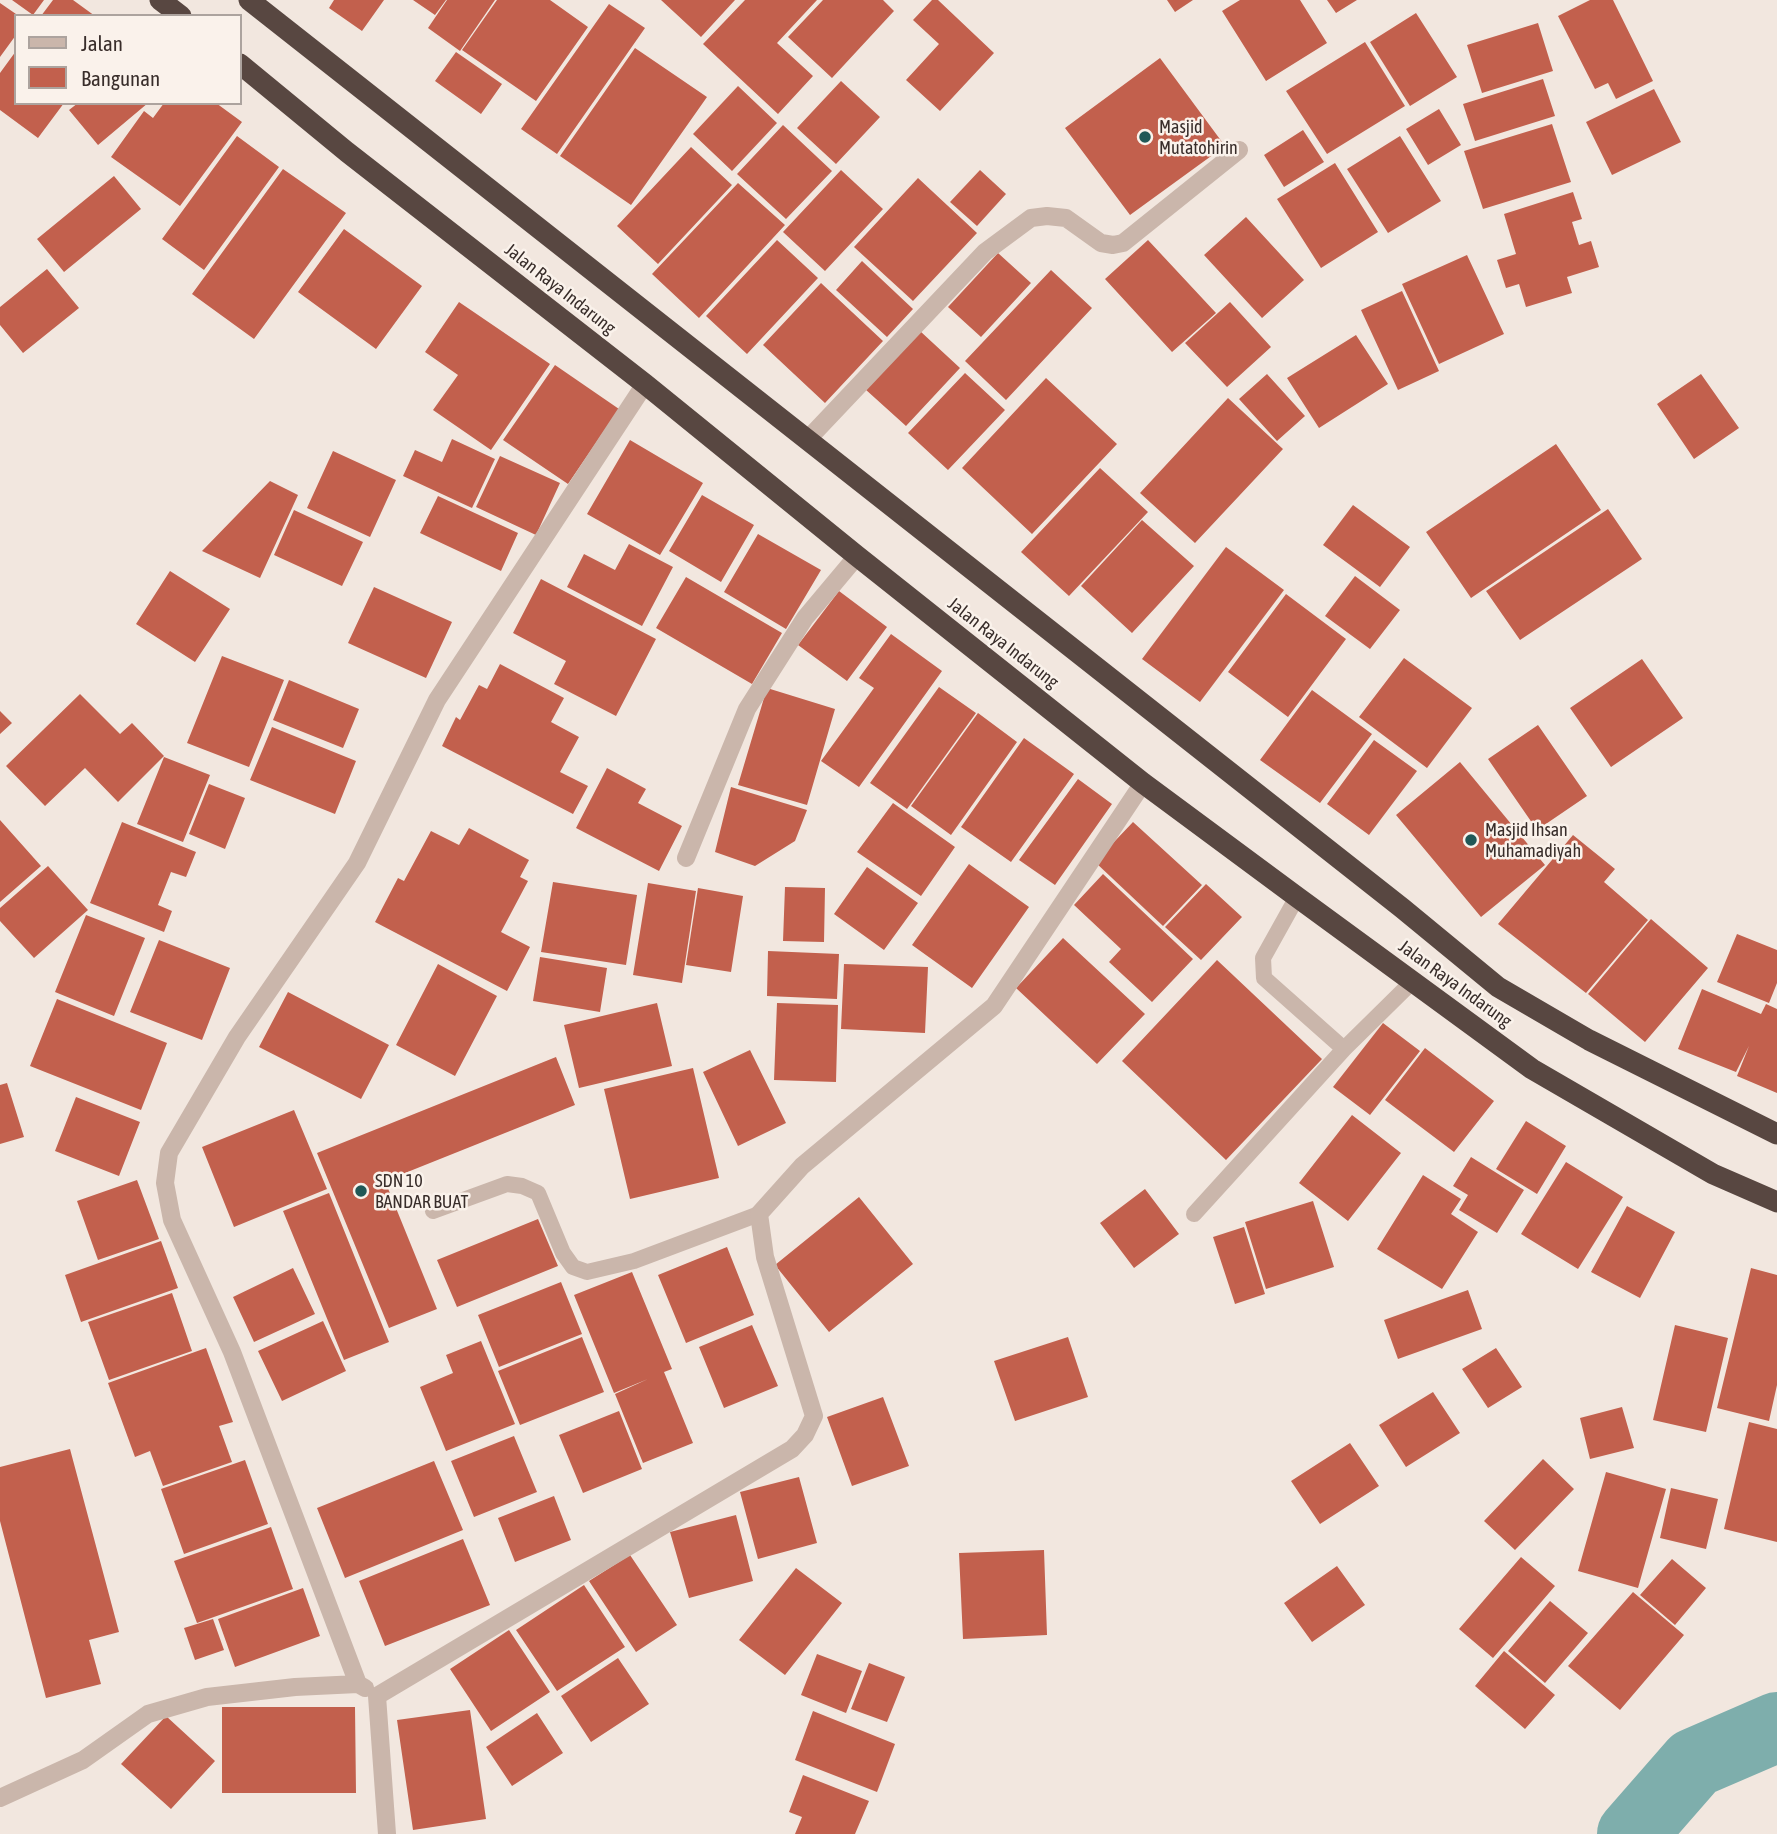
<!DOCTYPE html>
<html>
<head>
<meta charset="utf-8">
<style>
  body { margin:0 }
  #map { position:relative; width:1777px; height:1834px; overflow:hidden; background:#f2e7df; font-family:"Asap Condensed",sans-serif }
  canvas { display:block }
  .legend { position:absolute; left:14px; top:14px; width:228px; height:91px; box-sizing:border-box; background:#faf2eb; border:2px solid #aca39e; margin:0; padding:9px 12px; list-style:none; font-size:21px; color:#382d2a }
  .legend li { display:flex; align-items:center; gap:14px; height:35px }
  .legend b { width:35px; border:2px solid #aca39e }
</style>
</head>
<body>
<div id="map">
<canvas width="1777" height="1834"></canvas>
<ul class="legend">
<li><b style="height:9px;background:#cab6ab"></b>Jalan</li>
<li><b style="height:19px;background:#c2604d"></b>Bangunan</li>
</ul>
</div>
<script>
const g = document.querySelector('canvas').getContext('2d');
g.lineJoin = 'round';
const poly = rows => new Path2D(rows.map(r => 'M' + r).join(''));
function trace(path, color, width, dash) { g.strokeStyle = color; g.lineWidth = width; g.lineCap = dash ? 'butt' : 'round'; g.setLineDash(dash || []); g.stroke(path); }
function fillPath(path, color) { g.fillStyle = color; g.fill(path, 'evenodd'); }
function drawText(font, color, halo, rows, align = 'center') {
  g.font = font + ' "Asap Condensed",sans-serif'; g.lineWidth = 5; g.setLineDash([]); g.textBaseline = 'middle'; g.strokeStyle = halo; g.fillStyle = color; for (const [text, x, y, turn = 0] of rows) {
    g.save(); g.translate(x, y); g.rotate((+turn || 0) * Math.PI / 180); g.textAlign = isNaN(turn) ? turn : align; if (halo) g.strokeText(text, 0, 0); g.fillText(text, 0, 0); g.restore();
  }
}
trace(poly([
  [1632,1834,1694,1763,1777,1727]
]), '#7eaeac', 70);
fillPath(poly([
  [12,0,44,0,33,15],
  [53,0,73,0,95,16,41,16],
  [334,0,384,0,362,31,329,8],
  [413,0,446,0,435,15],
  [447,0,495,0,460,51,428,28],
  [497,0,550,0,588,27,536,101,462,50],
  [661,0,735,0,701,37],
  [745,0,817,0,777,43,813,76,778,114,703,44],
  [823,0,883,0,894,11,832,78,788,37],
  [932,0,938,0,994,53,940,111,906,80,939,44,913,20],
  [1167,0,1193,0,1175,12],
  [1240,0,1300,0,1327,43,1266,81,1222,11],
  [1327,0,1357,0,1336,13],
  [1590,0,1613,0,1653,81,1616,99,1608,83,1595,89,1558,16],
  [0,3,16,14,16,35,0,57],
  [609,4,645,28,557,154,521,129],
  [1416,13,1457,77,1410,106,1370,42],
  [1538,23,1553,71,1482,93,1467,45],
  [1365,42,1405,106,1327,154,1286,91],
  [635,48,707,97,631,205,560,156],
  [16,51,16,103,64,103,38,138,0,110,0,73],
  [456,52,502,84,481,114,435,81],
  [1160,58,1225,146,1130,215,1065,128],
  [1543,79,1555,116,1475,141,1463,104],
  [841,81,880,117,836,164,797,128],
  [738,86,777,123,732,171,693,134],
  [1654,89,1681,142,1612,175,1586,122],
  [78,103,148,103,98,145,69,110],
  [164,103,216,103,242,122,180,206,111,157,144,111,153,118],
  [1439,109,1461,145,1428,165,1406,129],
  [1552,124,1571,182,1483,209,1464,151],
  [783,125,832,171,786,219,737,174],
  [1303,130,1324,162,1284,187,1264,155],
  [237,136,279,167,204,270,162,239],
  [1400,136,1441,201,1388,233,1347,169],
  [691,147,732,185,658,264,617,226],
  [1335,163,1378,232,1321,268,1277,199],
  [283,169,346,213,254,339,192,294],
  [841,170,883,209,825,271,783,232],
  [980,170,1006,194,977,226,950,202],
  [114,176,141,209,64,272,37,239],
  [918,178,977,233,913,301,854,247],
  [738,183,785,225,699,318,652,274],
  [1573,192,1582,219,1572,222,1579,245,1591,241,1599,267,1567,277,1572,293,1526,307,1519,284,1506,288,1497,260,1516,254,1504,214],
  [1246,217,1304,280,1262,318,1204,255],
  [344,229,422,286,376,349,298,292],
  [777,240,818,278,747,354,706,316],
  [1148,240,1216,313,1172,352,1105,279],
  [998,253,1031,283,981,337,948,307],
  [1467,255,1504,334,1439,364,1402,284],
  [862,261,913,309,887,337,836,290],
  [47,269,79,308,23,353,0,325,0,307],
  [1051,270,1092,308,1006,400,965,361],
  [821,283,883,341,825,403,763,345],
  [1402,291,1439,371,1398,390,1361,310],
  [459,302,550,364,491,450,433,410,458,375,425,352],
  [1230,302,1271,347,1227,387,1185,343],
  [920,331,960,368,906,426,865,389],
  [1356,335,1388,384,1319,428,1287,378],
  [555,365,619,409,568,484,503,440],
  [965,373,1005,410,948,470,908,433],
  [1267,374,1305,416,1277,441,1239,399],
  [1701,374,1739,428,1694,459,1657,404],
  [1046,378,1117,444,1032,534,962,468],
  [1228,398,1283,449,1195,543,1140,493],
  [452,439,495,459,472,508,403,476,415,450,442,462],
  [630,440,703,483,660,555,587,514],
  [1556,444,1601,510,1471,598,1426,532],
  [333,451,396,480,370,537,307,508],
  [500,456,560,483,536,535,476,507],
  [1100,468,1148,512,1069,596,1021,552],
  [270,481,298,495,260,578,202,551],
  [702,495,754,525,721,582,669,551],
  [438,496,518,533,501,571,420,533],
  [1353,505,1410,547,1380,587,1323,545],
  [1608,509,1642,559,1520,640,1486,591],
  [294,510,363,542,342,586,274,555],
  [1142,520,1194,566,1132,633,1081,586],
  [758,534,821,570,786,629,724,592],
  [629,544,673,567,642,626,567,587,584,554,615,570],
  [1226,547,1284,590,1200,702,1142,659],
  [170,571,230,609,195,662,136,624],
  [1355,576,1400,610,1370,649,1325,616],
  [686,577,782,633,752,684,656,628],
  [541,579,656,639,616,716,554,684,566,661,513,633],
  [374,587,452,622,426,678,348,643],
  [839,591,887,627,847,681,798,645],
  [1286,594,1346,639,1288,717,1228,672],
  [891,634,942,671,859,787,821,761,874,688,859,678],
  [222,656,284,680,249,767,187,743],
  [1404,658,1472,708,1427,768,1359,717],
  [1642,659,1683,718,1611,767,1570,708],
  [500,664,564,698,551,722,579,737,560,772,588,786,573,814,442,746,456,717,460,720,479,685,487,689],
  [289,680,359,709,343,748,273,720],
  [939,687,976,713,907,809,870,783],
  [767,688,835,709,807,805,738,785],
  [1312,690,1372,734,1320,803,1260,760],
  [80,694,120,734,132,723,164,756,118,802,85,768,45,806,6,766],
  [0,711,12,723,0,734],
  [978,713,1017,742,951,835,911,806],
  [1538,725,1587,796,1537,830,1488,759],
  [272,727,356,761,335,814,250,780],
  [1024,738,1074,774,1011,862,961,827],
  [1374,740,1417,771,1369,835,1327,804],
  [164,757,210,775,183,842,137,824],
  [1460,762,1545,865,1481,917,1396,815],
  [607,768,646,789,638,803,682,826,659,871,576,828],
  [1078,779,1112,804,1055,885,1019,860],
  [209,784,245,798,225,849,189,834],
  [731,787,807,810,795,841,755,866,715,852],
  [893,803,955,847,921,896,857,852],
  [0,820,41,866,0,902],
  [122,822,196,852,186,877,171,872,158,905,172,911,164,932,90,903],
  [1133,822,1202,885,1163,926,1095,862],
  [469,828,529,860,520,877,528,881,501,932,530,947,507,991,375,922,398,878,404,881,431,831,459,845],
  [1573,835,1615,869,1604,882,1648,920,1586,993,1498,924],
  [969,864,1029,907,972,988,912,945],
  [48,866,88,910,34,958,0,921,0,908],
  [867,867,918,903,884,950,834,914],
  [1103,874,1193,959,1152,1002,1109,962,1121,949,1074,905],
  [553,882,637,895,626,965,541,952],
  [648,883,696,891,682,983,633,975],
  [1206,884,1242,917,1201,960,1165,927],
  [785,887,825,888,824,942,783,941],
  [698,888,743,896,731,972,686,965],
  [86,915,145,938,114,1016,55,992],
  [1651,919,1708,968,1645,1042,1588,994],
  [1737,934,1777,950,1777,983,1769,1003,1717,982],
  [1063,938,1145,1014,1097,1064,1016,988],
  [159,940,230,968,202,1040,130,1012],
  [768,951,839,954,837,999,767,996],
  [540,957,607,968,600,1012,533,1001],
  [1217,960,1322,1059,1226,1160,1122,1061],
  [438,964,497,996,455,1076,396,1045],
  [844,964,928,967,925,1033,841,1029],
  [1702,989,1761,1014,1766,1004,1777,1009,1777,1093,1737,1076,1749,1046,1736,1072,1678,1049],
  [288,992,389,1045,361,1099,259,1047],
  [57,999,167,1043,141,1110,30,1066],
  [657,1003,672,1066,579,1088,564,1025],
  [777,1003,838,1005,836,1082,774,1080],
  [1383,1023,1420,1051,1370,1115,1333,1087],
  [1425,1048,1494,1101,1454,1152,1385,1100],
  [750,1050,786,1123,738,1146,703,1072],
  [556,1057,575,1105,385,1181,437,1309,389,1328,317,1153],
  [693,1068,719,1178,630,1199,604,1089],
  [7,1083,24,1137,0,1144,0,1085],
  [76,1097,140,1122,119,1176,55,1151],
  [294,1110,327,1189,234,1227,202,1147],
  [1352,1115,1401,1153,1348,1221,1299,1183],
  [1526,1121,1566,1146,1537,1194,1496,1169],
  [1471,1157,1524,1190,1497,1233,1459,1210,1468,1195,1453,1186],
  [1566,1162,1623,1197,1578,1269,1521,1234],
  [1423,1175,1461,1199,1451,1214,1478,1232,1442,1289,1377,1249],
  [137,1180,159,1239,98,1260,77,1201],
  [1145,1189,1179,1234,1134,1268,1100,1223],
  [329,1193,389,1342,344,1360,283,1211],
  [859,1197,913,1264,829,1332,775,1265],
  [1313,1201,1334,1267,1266,1289,1245,1222],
  [1627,1206,1675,1232,1640,1298,1591,1272],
  [538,1219,558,1266,457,1307,437,1260],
  [1244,1227,1265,1294,1235,1304,1213,1237],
  [161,1241,178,1288,81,1322,65,1275],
  [727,1247,754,1315,686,1343,658,1275],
  [293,1268,315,1314,254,1342,233,1297],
  [1751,1268,1777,1275,1777,1385,1769,1421,1717,1408],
  [632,1272,672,1369,664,1372,693,1443,643,1463,615,1394,648,1379,614,1393,574,1295],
  [561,1282,582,1334,499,1367,478,1315],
  [1468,1290,1482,1329,1398,1359,1384,1320],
  [172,1293,192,1351,109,1380,88,1322],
  [323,1321,346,1371,282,1401,258,1351],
  [752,1325,778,1386,724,1408,699,1347],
  [1675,1325,1728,1338,1706,1432,1653,1420],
  [582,1337,604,1392,520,1425,498,1371],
  [1068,1337,1088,1397,1015,1421,994,1361],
  [481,1341,515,1424,446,1451,420,1387,453,1373,446,1355],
  [206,1348,233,1422,219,1426,232,1462,163,1486,150,1451,135,1457,108,1383],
  [1496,1348,1522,1387,1488,1408,1462,1369],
  [1433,1392,1460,1433,1406,1467,1379,1425],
  [883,1397,909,1466,852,1486,827,1417],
  [1622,1407,1634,1448,1590,1459,1580,1418],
  [619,1411,642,1469,583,1493,559,1435],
  [1749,1422,1777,1429,1777,1542,1724,1529],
  [514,1436,537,1492,474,1517,451,1461],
  [1350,1443,1379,1486,1320,1524,1291,1481],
  [70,1449,119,1632,89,1640,101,1684,46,1698,0,1521,0,1467],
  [1543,1459,1574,1489,1515,1550,1484,1521],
  [245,1460,268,1524,184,1554,161,1489],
  [434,1461,463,1530,345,1578,317,1508],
  [1606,1472,1666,1489,1638,1588,1578,1571],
  [799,1477,817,1543,758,1559,740,1492],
  [1671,1488,1718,1499,1706,1549,1660,1538],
  [554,1496,571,1540,515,1562,498,1518],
  [736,1515,753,1581,689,1598,670,1532],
  [271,1527,293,1589,197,1623,174,1561],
  [463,1539,490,1605,385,1646,359,1581],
  [1044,1550,1047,1635,963,1639,959,1553],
  [630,1555,677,1625,636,1652,589,1581],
  [1521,1557,1555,1586,1493,1658,1459,1629],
  [1672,1559,1706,1588,1675,1625,1640,1595],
  [1337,1566,1365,1605,1312,1642,1284,1603],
  [796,1568,842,1603,785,1675,739,1640],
  [584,1585,625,1647,557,1691,516,1630],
  [303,1588,320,1636,235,1667,218,1619],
  [1633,1592,1684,1635,1620,1710,1568,1666],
  [1550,1601,1588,1633,1545,1683,1508,1651],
  [213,1619,224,1650,195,1660,184,1628],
  [509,1630,550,1692,491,1731,450,1669],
  [1504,1651,1555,1695,1525,1729,1475,1686],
  [817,1654,862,1671,846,1713,801,1695],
  [618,1658,649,1704,591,1742,561,1696],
  [869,1663,905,1677,887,1722,851,1709],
  [222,1707,355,1707,356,1793,222,1793],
  [470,1710,486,1819,413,1830,397,1720],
  [813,1711,895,1744,877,1792,795,1760],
  [537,1713,563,1753,512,1786,486,1747],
  [166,1716,215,1761,171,1809,121,1764],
  [803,1775,869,1801,855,1834,795,1834,802,1817,789,1812]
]), '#c2604d');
trace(poly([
  [1297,897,1263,958,1264,978,1344,1049],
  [433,1211,507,1184,522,1186,538,1193,563,1253,573,1267,587,1272,634,1261,759,1214],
  [1194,1214,1344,1049,1413,981]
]), '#cab6ab', 16);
trace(poly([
  [808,439,985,252,1031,218,1047,216,1066,218,1101,243,1113,245,1123,243,1239,150],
  [686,858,747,709,805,618,857,556],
  [358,1684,232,1352,172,1220,165,1183,169,1153,237,1037,357,863,437,700,645,384],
  [377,1696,792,1449,805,1435,814,1416,765,1257,759,1214,802,1166,994,1006,1143,783],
  [377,1696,387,1834],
  [0,1798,83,1760,148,1714,207,1697,295,1687,358,1684,365,1688]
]), '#cab6ab', 18);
trace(poly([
  [160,0,181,16],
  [249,0,1402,908,1498,987,1589,1040,1777,1134],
  [240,64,347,152,645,384,857,556,1143,783,1297,897,1532,1069,1713,1174,1777,1202]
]), '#584741', 21);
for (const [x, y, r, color] of [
  [1145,137,7,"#205857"],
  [1471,840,7,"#205857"],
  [361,1191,7,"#205857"]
]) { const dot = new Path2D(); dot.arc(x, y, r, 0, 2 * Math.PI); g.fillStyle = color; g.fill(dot); trace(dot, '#faf2eb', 2.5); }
drawText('18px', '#382d2a', '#faf2eb', [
  ["Masjid",1159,127],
  ["Mutatohirin",1159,148],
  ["Masjid Ihsan",1485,830],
  ["Muhamadiyah",1485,851],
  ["SDN 10",375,1181],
  ["BANDAR BUAT",375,1202]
], 'left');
drawText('18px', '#382d2a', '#faf2eb', [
  ["Jalan Raya Indarung",560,289,38],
  ["Jalan Raya Indarung",1003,643,38],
  ["Jalan Raya Indarung",1455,984,36]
]);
</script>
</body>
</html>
